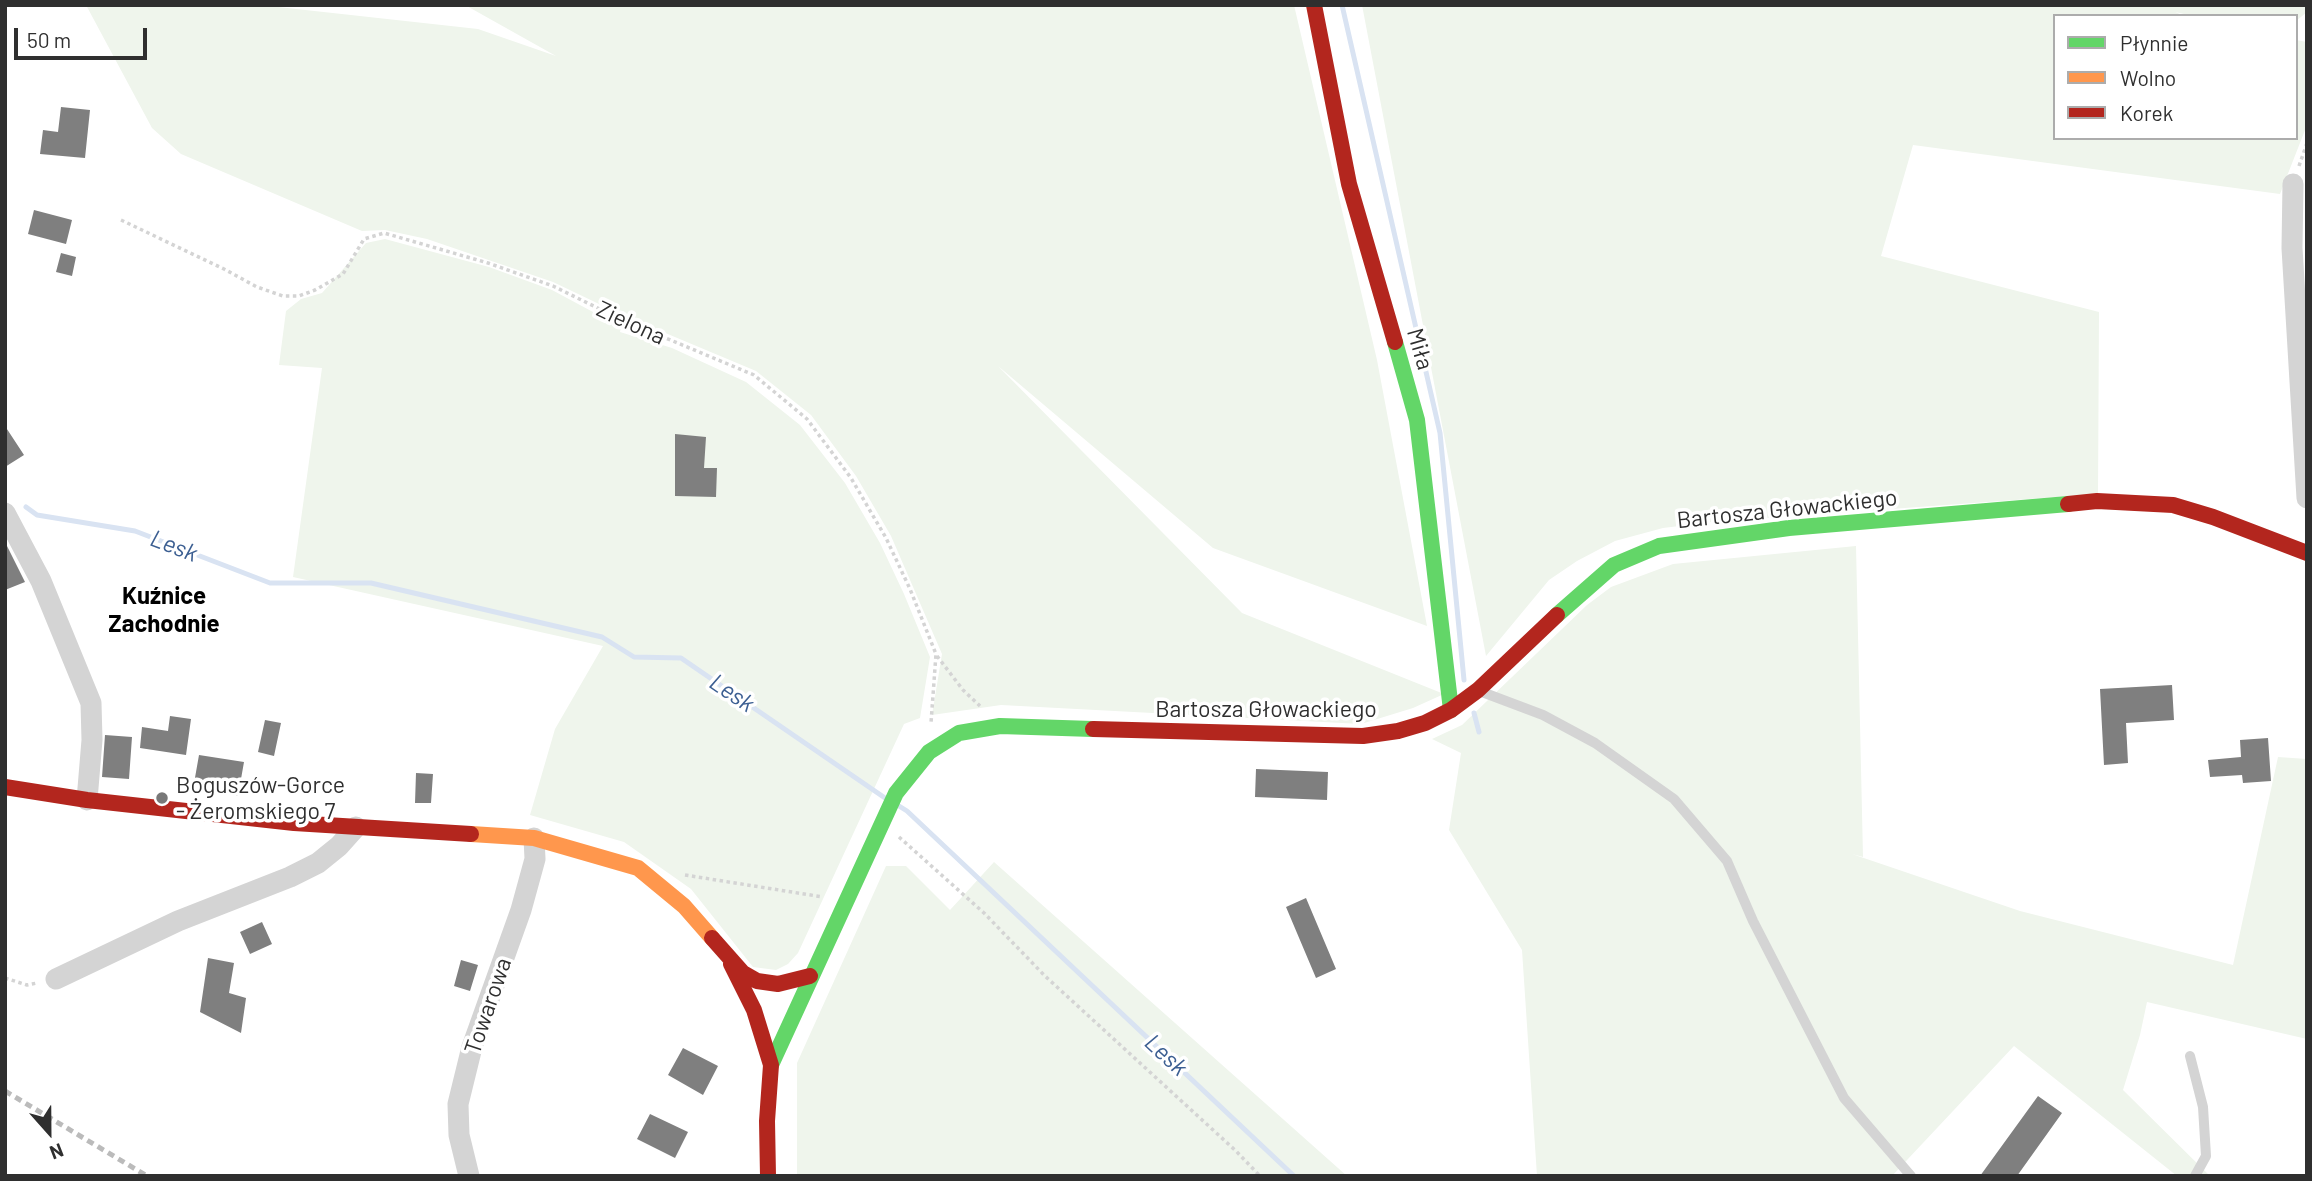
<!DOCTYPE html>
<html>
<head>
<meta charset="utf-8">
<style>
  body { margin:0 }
  #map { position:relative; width:2312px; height:1181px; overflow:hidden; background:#fff; font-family:Barlow,sans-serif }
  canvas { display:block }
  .frame { position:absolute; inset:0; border:7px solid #2f2f2f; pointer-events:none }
  .legend { position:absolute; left:2053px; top:14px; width:245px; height:126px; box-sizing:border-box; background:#fff; border:2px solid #acacac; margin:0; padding:9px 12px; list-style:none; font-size:21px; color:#2f2f2f }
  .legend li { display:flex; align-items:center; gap:14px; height:35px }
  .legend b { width:35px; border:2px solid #acacac }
  .north { position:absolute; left:14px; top:1097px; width:70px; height:70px; -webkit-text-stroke:5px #fff; paint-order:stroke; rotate:159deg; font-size:19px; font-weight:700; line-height:28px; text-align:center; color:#2f2f2f }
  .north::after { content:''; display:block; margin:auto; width:24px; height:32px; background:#2f2f2f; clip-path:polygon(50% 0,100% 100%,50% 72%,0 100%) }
  .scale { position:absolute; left:14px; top:28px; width:133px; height:32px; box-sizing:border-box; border:4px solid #2f2f2f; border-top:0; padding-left:9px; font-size:21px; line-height:24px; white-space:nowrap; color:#2f2f2f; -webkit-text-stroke:5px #fff; paint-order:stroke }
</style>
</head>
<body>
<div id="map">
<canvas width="2312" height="1181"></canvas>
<div class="frame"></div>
<ul class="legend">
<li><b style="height:9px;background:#63d668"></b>Płynnie</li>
<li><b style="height:9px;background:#ff974d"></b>Wolno</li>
<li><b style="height:9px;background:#b3261e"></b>Korek</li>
</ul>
<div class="north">N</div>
<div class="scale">50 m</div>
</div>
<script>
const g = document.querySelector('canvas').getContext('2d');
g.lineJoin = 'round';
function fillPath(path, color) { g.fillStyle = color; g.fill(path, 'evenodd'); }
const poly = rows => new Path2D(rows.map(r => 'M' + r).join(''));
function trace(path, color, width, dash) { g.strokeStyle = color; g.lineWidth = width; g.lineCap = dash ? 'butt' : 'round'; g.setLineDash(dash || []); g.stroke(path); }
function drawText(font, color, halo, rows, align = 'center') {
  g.font = font + ' Barlow,sans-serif'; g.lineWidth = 7; g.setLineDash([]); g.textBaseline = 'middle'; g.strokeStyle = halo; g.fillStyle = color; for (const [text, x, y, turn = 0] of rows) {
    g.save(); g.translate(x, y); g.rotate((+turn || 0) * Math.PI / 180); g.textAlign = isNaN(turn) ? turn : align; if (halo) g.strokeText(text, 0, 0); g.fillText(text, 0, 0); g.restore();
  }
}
fillPath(poly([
  [86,5,260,5,478,29,556,56,465,5,1294,5,1377,360,1427,626,1213,548,998,366,1242,613,1444,694,1413,708,1361,724,1001,705,932,715,942,654,891,536,856,476,811,415,756,371,620,314,553,282,427,239,385,230,362,231,181,154,152,128],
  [1362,5,2307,5,2307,12,2296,21,2296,16,2193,16,2175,12,2185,16,2055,16,2055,138,2296,138,2296,40,2307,42,2307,125,2280,194,1913,145,1881,256,2099,312,2098,494,1712,522,1663,528,1615,541,1577,561,1549,580,1486,656],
  [385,239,489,267,552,290,621,327,620,332,672,348,746,382,800,425,845,483,880,543,904,594,930,657,920,718,904,724,798,953,788,964,776,970,753,967,691,889,624,842,530,815,555,729,603,646,293,577,322,368,279,365,286,311,301,299,322,293,366,243],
  [1856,546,1863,857,1852,854,2020,911,2233,965,2278,757,2307,759,2307,1039,2147,1002,2140,1035,2123,1090,2210,1176,2177,1176,2014,1046,1892,1176,1537,1176,1522,950,1449,830,1461,753,1432,739,1462,725,1587,605,1611,587,1673,564],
  [994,862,1347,1176,797,1176,797,1063,886,866,906,866,950,910]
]), '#eff5ec');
trace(poly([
  [1342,5,1440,433,1464,680],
  [26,507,37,515,135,531,270,583,371,583,602,637,634,657,681,658,885,798],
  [1474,713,1479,732],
  [899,806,907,811,1294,1176]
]), '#d9e3f2', 5);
fillPath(poly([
  [61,107,90,110,85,158,40,154,43,130,58,132],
  [34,210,72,220,66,244,28,234],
  [61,253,76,257,72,276,56,272],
  [5,426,24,455,5,467],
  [675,434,706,437,704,468,717,468,716,497,675,496],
  [5,542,25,582,5,590],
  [2172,685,2174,720,2126,723,2128,763,2104,765,2100,689],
  [170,716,191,719,186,755,140,748,142,727,168,731],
  [265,720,281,723,274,756,258,752],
  [105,735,132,737,129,779,102,777],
  [2268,738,2271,781,2243,783,2242,775,2210,777,2208,760,2241,757,2240,740],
  [199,755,244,762,238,796,193,789],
  [1256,769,1328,772,1327,800,1255,797],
  [416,773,433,774,431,803,415,803],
  [1306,898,1336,969,1316,978,1286,907],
  [262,922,272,944,250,954,240,932],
  [208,958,234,963,229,993,246,998,241,1033,200,1012],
  [461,960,478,965,470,991,454,986],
  [683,1048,718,1066,703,1095,668,1075],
  [2038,1096,2062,1113,2017,1176,1980,1176],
  [650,1114,688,1132,675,1158,637,1139]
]), '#7f7f7f');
trace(poly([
  [2299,166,2307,143],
  [121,220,224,269,257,287,283,296,299,296,315,290,343,274,364,239,384,233,488,263,553,286,618,318,754,375,807,419,851,478,886,538,910,589,936,654,931,723],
  [937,656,963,690,980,706],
  [899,837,984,913,1045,976,1236,1151,1260,1176],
  [685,875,823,897],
  [5,978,27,985,37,983]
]), '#d4d4d4', 3.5, [3.5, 3.5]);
trace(poly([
  [1482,692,1543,715,1595,743,1674,799,1727,861,1753,921,1844,1098,1911,1176],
  [2190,1056,2203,1107,2206,1156,2195,1176]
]), '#d4d4d4', 10);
trace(poly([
  [2293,184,2292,248,2307,498],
  [5,513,41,581,91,703,92,740,87,800],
  [56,979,178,921,290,877,318,863,339,846,356,827],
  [469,1176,459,1135,458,1104,472,1047,521,910,535,859,534,838]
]), '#d4d4d4', 21);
trace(poly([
  [1395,342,1417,420,1451,710],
  [1557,615,1614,565,1659,546,1789,528,2068,504],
  [771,1065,896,793,929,752,959,733,1000,726,1093,729]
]), '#63d668', 16);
trace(poly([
  [471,834,534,838,638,868,684,906,712,938]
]), '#ff974d', 16);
trace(poly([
  [1314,5,1349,184,1395,342],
  [2068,504,2097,501,2173,505,2213,517,2307,553],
  [1093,729,1363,736,1398,731,1425,723,1451,710,1478,690,1557,615],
  [5,787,87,800,294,823,471,834],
  [712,938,743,973,757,981,778,984,810,976],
  [731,964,754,1010,771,1065,767,1121,768,1176]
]), '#b3261e', 16);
trace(poly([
  [5,1091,147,1176]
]), '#bbb', 5, [7, 5]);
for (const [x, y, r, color] of [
  [162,798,7,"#787878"]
]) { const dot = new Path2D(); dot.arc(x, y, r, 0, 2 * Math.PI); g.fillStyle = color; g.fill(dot); trace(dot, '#fff', 2.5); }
drawText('23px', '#2f2f2f', '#fff', [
  ["Zielona",631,323,25],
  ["Miła",1420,349,74],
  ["Bartosza Głowackiego",1787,509,-6],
  ["Bartosza Głowackiego",1266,709],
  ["Towarowa",488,1006,-71]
]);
drawText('23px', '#2f2f2f', '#fff', [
  ["Boguszów-Gorce",176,785],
  ["- Żeromskiego 7",176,811]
], 'left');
drawText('italic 24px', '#3c5f92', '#fff', [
  ["Lesk",174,546,21],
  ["Lesk",732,693,34],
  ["Lesk",1166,1055,43]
]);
drawText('bold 24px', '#000', '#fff', [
  ["Kuźnice",164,596],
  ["Zachodnie",164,624]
]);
</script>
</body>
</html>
